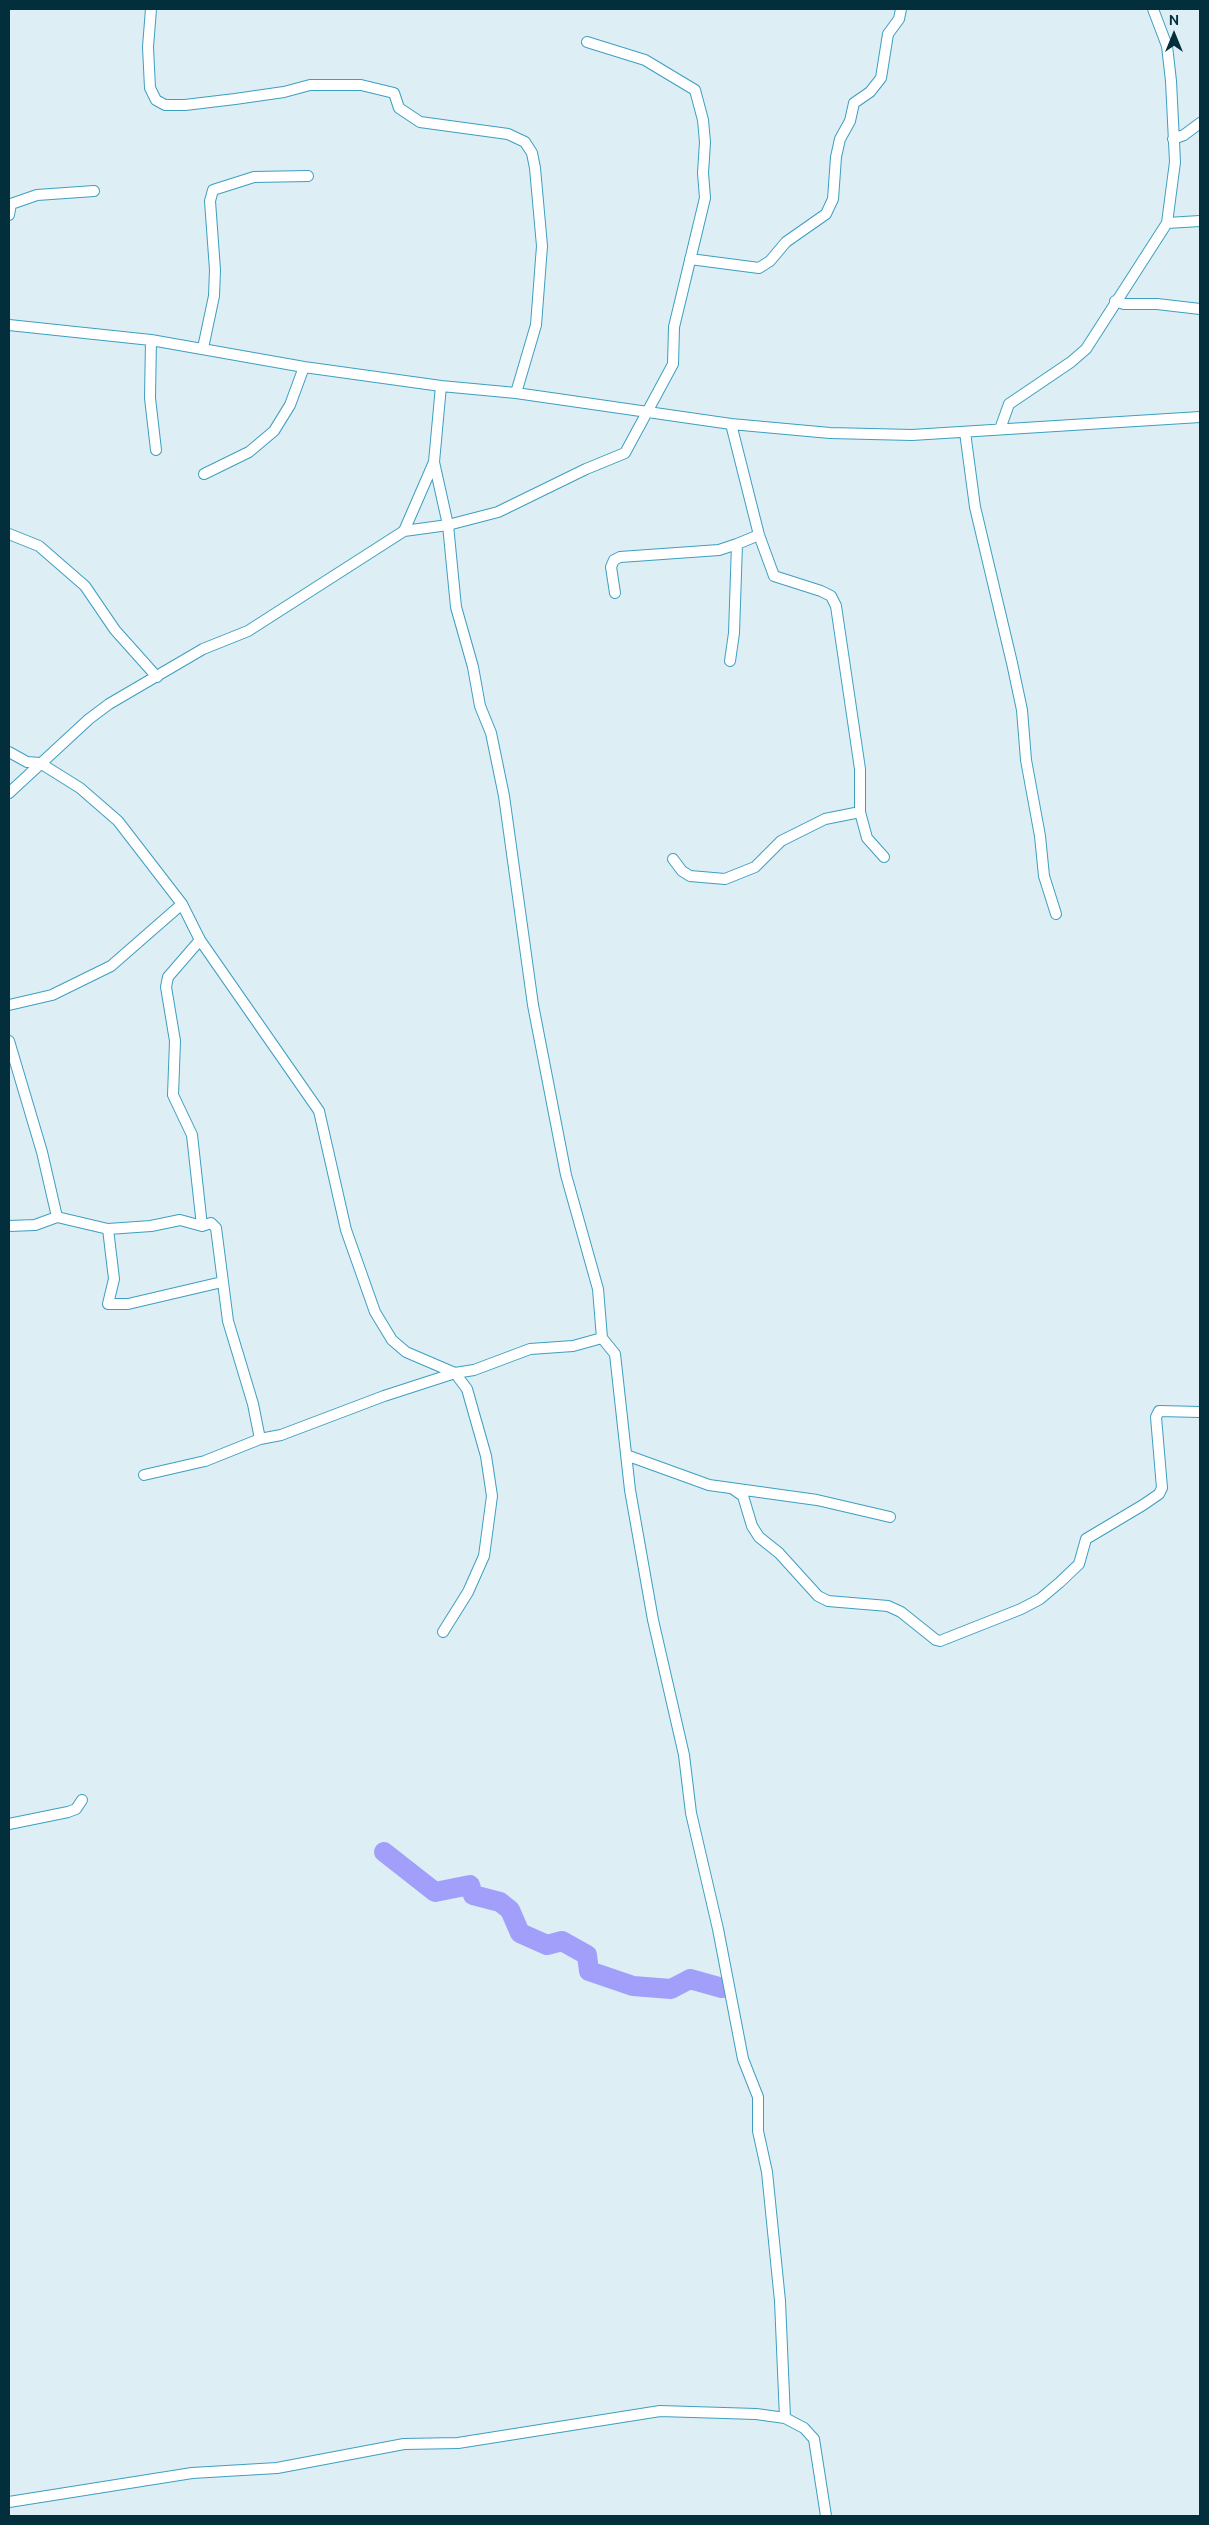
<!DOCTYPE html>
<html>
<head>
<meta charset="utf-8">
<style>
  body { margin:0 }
  #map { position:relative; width:1209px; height:2525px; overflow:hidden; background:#ddeef5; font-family:Ubuntu,sans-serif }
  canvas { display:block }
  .frame { position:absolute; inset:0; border:10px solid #032f3c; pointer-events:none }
  .north { position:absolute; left:1149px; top:10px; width:50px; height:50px; -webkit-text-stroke:4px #ddeef5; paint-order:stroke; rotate:0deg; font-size:14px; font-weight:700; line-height:20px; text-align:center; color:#032f3c }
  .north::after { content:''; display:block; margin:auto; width:18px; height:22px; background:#032f3c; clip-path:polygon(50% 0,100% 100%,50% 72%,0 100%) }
</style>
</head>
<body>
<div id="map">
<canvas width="1209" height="2525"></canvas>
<div class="frame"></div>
<div class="north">N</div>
</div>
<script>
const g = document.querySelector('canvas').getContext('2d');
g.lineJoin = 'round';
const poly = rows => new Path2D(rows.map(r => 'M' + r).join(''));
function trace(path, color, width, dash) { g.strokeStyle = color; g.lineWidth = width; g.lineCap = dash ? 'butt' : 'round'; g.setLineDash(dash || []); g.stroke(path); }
trace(poly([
  [384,1852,435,1892,470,1885,473,1895,500,1902,510,1910,520,1933,547,1945,562,1941,587,1955,589,1971,633,1986,671,1989,690,1979,722,1988]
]), '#a19ffa', 20);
const minor = poly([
  [151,9,148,47,150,88,156,100,165,105,185,105,235,99,284,92,310,85,361,85,394,93,399,108,420,122,508,134,525,142,532,153,535,168,542,246,536,325,516,393],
  [1173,139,1184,135,1200,123],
  [9,215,11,204,37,195,94,191],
  [1167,223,1200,221],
  [690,259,759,268,770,261,786,242,826,214,833,199,836,157,840,139,850,121,854,103,870,92,881,78,888,34,899,19,901,9],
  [1115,301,1124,304,1157,304,1200,309],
  [9,325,151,340,304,367,441,386,516,393,731,424,830,433,912,435,1200,417],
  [151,340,150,398,156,450],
  [203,348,214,296,215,270,210,201,213,190,254,177,308,176],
  [731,424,759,535,774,576,821,591,831,596,836,606,860,769,860,812,867,838,884,857],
  [1000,429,1009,404,1071,362,1086,349,1167,223,1175,162,1171,81,1167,46,1153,9],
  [965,432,975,507,1012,663,1022,710,1026,760,1040,836,1044,876,1056,914],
  [434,462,448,525,456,607,473,667,480,706,491,733,504,796,533,1005,566,1175,598,1289,602,1338,615,1354,630,1490,653,1620,684,1755,691,1813,718,1929,743,2059,758,2097,758,2131,767,2172,780,2301,785,2418],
  [204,474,249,452,274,431,290,405,304,367],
  [404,531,434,462,441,386],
  [9,534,39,546,85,586,115,630,157,677],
  [615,593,611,567,614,560,620,557,719,550,737,544],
  [730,661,734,633,737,544,759,535],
  [9,752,27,762,40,763,80,788,118,821,182,904,200,940,319,1111,346,1230,375,1312,392,1340,406,1352,455,1373,467,1389,486,1456,492,1496,484,1556,468,1592,443,1632],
  [9,793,89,719,109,704,203,649,248,631,404,531,448,525,498,512,586,469,625,453,673,364,674,327,705,198,703,173,705,142,703,120,695,90,645,60,587,42],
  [673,859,682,871,690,876,725,879,755,867,781,841,825,819,860,812],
  [200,940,168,977,166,987,175,1041,173,1095,192,1135,202,1226],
  [9,1005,52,995,111,966,182,904],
  [9,1041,42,1152,57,1217,108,1229,151,1226,180,1220,202,1226,211,1223,216,1228,228,1321,253,1404,260,1439],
  [9,1226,35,1225,57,1217],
  [108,1229,114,1279,108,1304,128,1304,222,1282],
  [626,1455,709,1485,817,1500,890,1517],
  [144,1475,205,1461,260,1439,281,1435,384,1396,455,1373,474,1370,530,1349,573,1346,602,1338],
  [733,1489,743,1496,752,1526,759,1537,779,1553,818,1596,828,1601,888,1606,901,1612,936,1640,940,1641,1021,1609,1040,1599,1059,1583,1079,1564,1086,1539,1143,1505,1159,1494,1162,1488,1156,1417,1159,1411,1200,1412],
  [9,1824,68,1812,76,1809,82,1800],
  [9,2502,192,2473,277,2468,404,2444,458,2443,660,2411,756,2414,785,2418,804,2428,814,2439,826,2516]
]);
trace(minor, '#3d9fc0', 12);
trace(minor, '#fff', 10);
</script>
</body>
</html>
